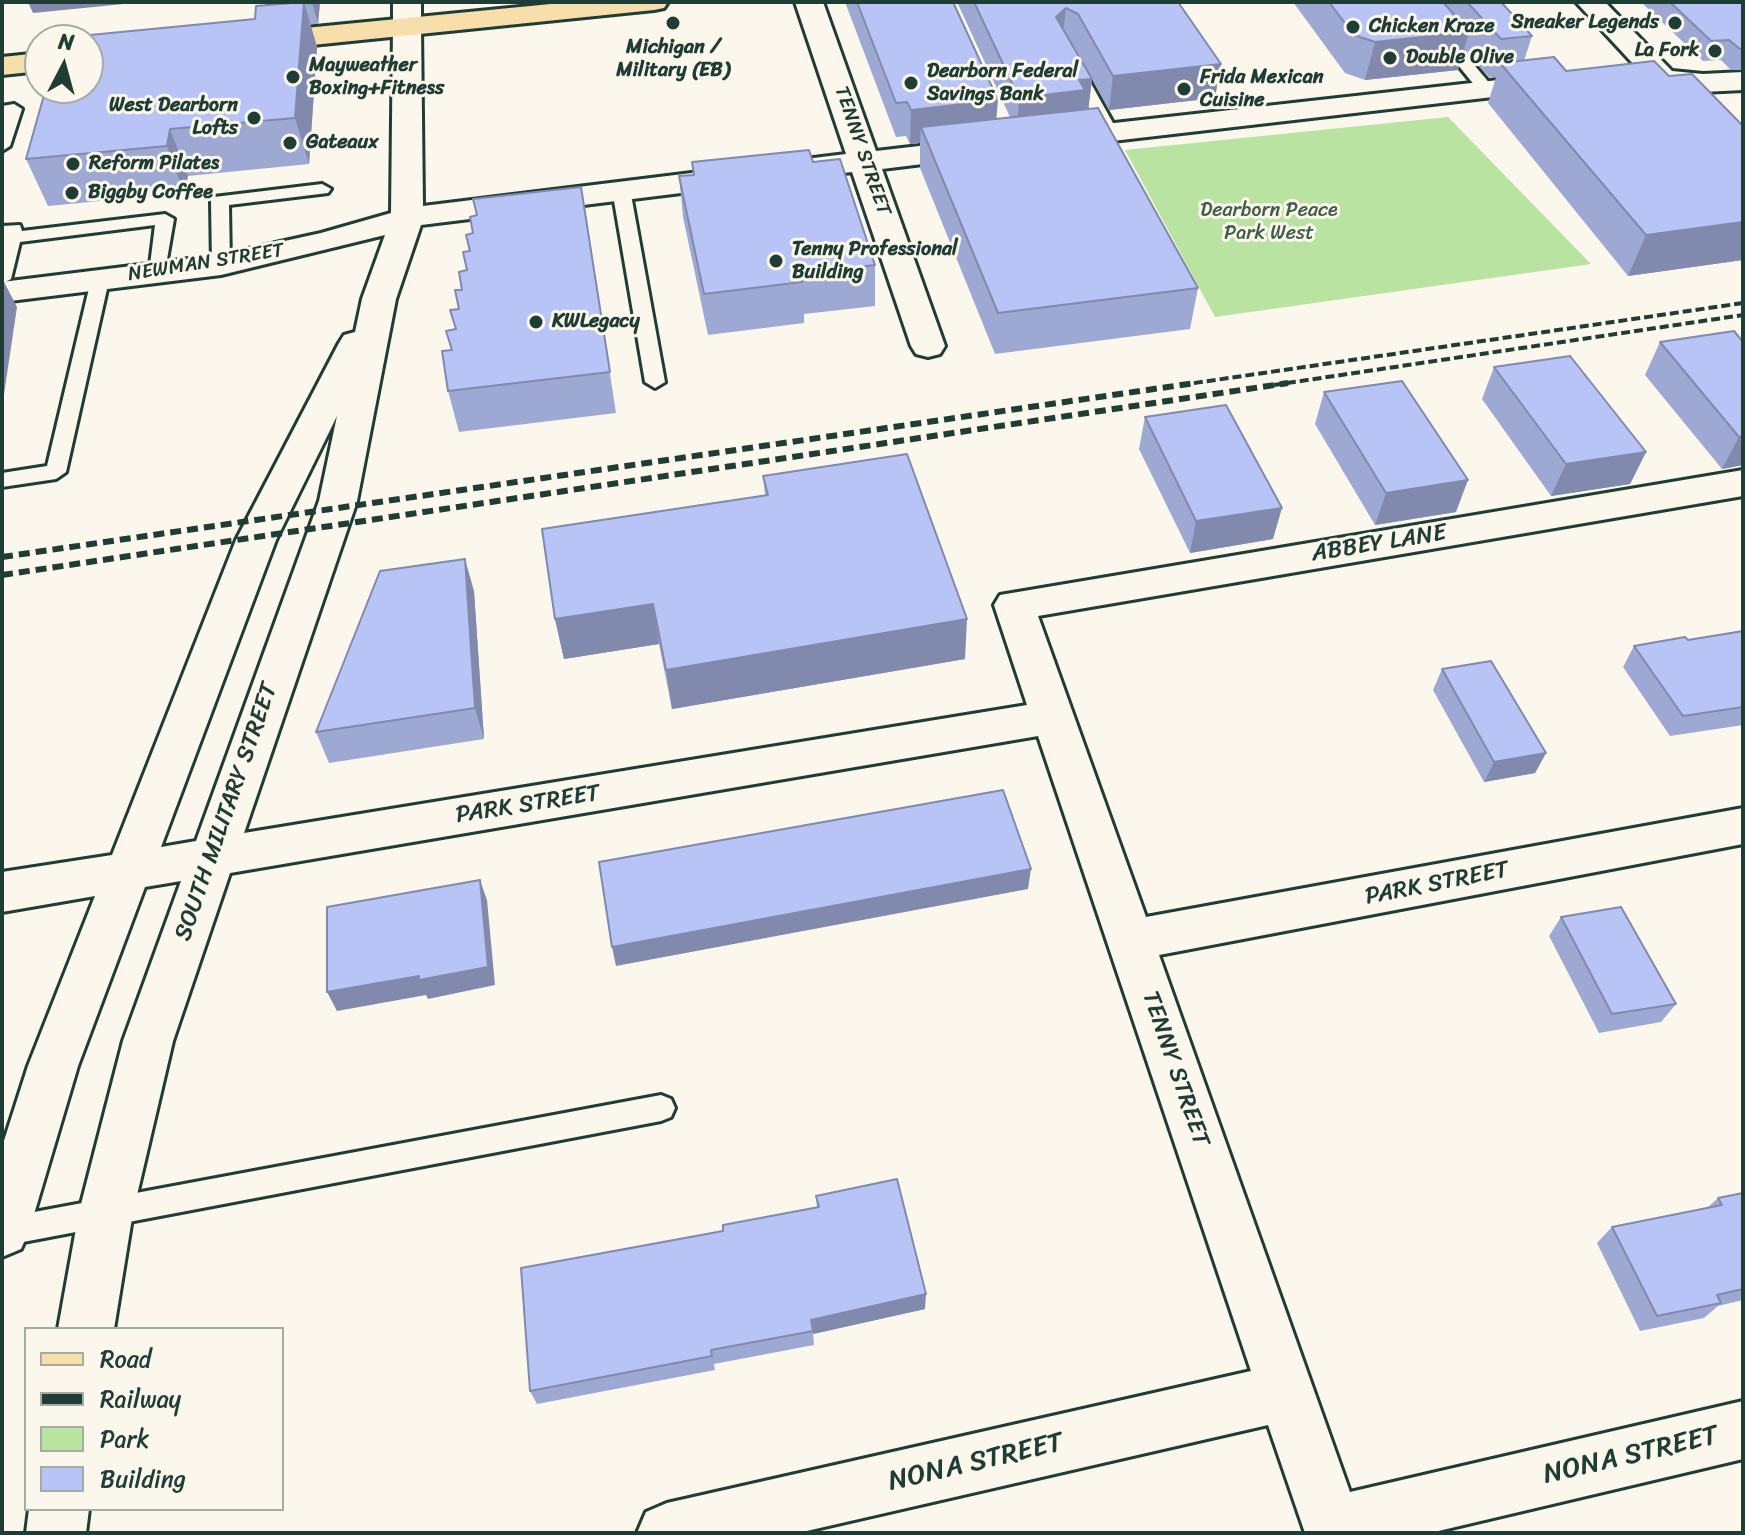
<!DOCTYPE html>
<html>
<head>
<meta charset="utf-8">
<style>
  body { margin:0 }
  #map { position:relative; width:1745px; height:1535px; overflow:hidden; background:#fbf7ec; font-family:Sriracha,sans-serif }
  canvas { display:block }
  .frame { position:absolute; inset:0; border:4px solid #1f3d34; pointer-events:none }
  .legend { position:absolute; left:24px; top:1327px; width:260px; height:184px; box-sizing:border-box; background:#fbf7ec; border:2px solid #a3ada2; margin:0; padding:10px 14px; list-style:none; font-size:24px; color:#1f3d34 }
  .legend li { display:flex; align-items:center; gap:16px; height:40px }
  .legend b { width:40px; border:2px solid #a3ada2 }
  .north { position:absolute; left:24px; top:24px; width:80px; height:80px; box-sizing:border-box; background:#fbf7ec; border:2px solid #a3ada2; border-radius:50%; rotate:6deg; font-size:22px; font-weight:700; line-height:32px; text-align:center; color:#1f3d34 }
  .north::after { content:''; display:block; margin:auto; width:28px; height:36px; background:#1f3d34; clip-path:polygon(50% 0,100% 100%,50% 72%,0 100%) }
</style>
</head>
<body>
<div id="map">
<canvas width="1745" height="1535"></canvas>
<div class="frame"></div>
<ul class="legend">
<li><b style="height:10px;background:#f8deab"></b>Road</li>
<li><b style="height:10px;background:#1f3d34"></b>Railway</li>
<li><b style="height:22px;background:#b8e3a0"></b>Park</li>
<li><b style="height:22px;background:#b8c4f5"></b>Building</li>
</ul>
<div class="north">N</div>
</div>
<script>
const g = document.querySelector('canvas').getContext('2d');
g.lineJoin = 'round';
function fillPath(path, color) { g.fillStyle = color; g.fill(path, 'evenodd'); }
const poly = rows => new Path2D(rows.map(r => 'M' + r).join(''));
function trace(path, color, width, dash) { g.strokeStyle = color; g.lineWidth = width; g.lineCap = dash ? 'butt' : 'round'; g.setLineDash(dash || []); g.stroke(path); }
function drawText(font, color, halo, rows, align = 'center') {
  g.font = font + ' Sriracha,sans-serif'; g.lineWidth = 6; g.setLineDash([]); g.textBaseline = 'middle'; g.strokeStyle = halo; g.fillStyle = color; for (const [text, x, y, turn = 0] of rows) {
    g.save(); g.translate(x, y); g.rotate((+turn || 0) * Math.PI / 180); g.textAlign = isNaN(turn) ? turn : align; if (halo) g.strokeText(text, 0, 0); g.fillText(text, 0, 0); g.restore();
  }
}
fillPath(poly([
  [1448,117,1591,264,1215,317,1125,150]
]), '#b8e3a0');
const service = poly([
  [1441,30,1446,32,1492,86,1492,92,1480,92,1436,38,1433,35,1441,30],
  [1075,64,1083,69,1118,132,1116,136,1110,137,1102,132,1067,69,1075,64],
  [14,104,22,109,10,146,2,151,2,106,14,104],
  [322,184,331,189,328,193,229,205,230,265,221,270,215,269,212,265,211,201,214,197,322,184],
  [621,184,630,189,665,382,655,388,645,382,612,189,621,184],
  [165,214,174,219,164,277,152,277,149,273,155,225,20,242,11,279,2,284,2,226,20,225,22,231,165,214],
  [100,275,109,280,66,472,56,479,2,487,2,473,47,466,91,280,100,275],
  [661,1095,671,1099,675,1108,671,1117,661,1121,2,1246,2,1218,661,1095]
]);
const minor = poly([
  [795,2,823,2,876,151,980,139,991,142,995,148,991,154,980,157,882,169,945,346,940,354,928,357,916,354,911,346,852,172,421,225,396,299,357,501,244,833,1027,705,994,605,1000,595,1743,470,1743,496,1038,616,1146,917,1743,808,1743,844,1159,955,1350,1492,1743,1401,1743,1459,1430,1533,1305,1533,1268,1425,798,1533,637,1533,646,1512,667,1503,1251,1371,1038,736,230,873,173,1041,133,1212,114,1329,58,1329,79,1212,123,1041,181,881,145,887,78,1066,29,1231,21,1249,2,1257,2,1147,28,1066,95,896,2,912,2,872,112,855,236,540,339,343,344,335,355,332,362,299,385,235,221,275,2,302,2,282,221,255,321,233,391,213,393,27,397,21,407,19,417,21,421,27,423,206,846,154,795,2],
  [337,416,319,501,196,841,161,847,276,540,337,416],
  [1576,2,1605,2,1672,71,1703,74,1743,72,1743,90,1703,92,1630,82,1625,76,1630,70,1637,68,1576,2],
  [1552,74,1562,77,1567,83,1562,89,1052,148,1041,145,1037,139,1041,133,1052,130,1552,74],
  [29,1509,89,1509,86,1533,26,1533,29,1509]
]);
const tertiary = poly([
  [393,2,421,2,421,27,417,33,407,35,397,33,393,27,393,2]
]);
const primary = poly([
  [571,2,668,2,664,8,654,10,254,51,244,48,240,42,244,36,254,33,571,2],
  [40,53,40,71,2,75,2,57,40,53]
]);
trace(service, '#1f3d34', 6);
trace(minor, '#1f3d34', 6);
trace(tertiary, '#1f3d34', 6);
trace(primary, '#1f3d34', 6);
fillPath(service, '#fbf7ec');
fillPath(minor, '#fbf7ec');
fillPath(tertiary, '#fbf7ec');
fillPath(primary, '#f8deab');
trace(poly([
  [1181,385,1743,303],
  [1274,385,1743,315]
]), '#1f3d34', 4, [9, 4]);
trace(poly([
  [2,557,1195,383],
  [2,575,1288,383]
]), '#1f3d34', 6, [11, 6]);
fillPath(poly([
  [264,2,320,2,318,24,310,24,317,47,309,164,188,176,184,193,48,206,26,159,255,19,265,5],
  [845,2,953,2,996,119,1010,117,957,2,1178,2,1215,98,1109,110,1075,48,1074,47,1092,79,1088,109,1198,288,1190,329,995,354,920,168,920,143,910,144,906,136,896,137],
  [1293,2,1501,2,1532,36,1524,61,1566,71,1669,76,1743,126,1743,260,1628,276,1488,103,1496,77,1489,77,1464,49,1458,70,1365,80,1345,73],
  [1641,2,1743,2,1743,70,1731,70,1721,60,1703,61],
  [692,162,875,265,875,306,804,314,804,323,708,335,683,217,679,176,693,175],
  [581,187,616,413,459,432,448,391,451,350,446,331,455,329,467,270,469,251,466,235,473,233],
  [1660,342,1743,342,1743,465,1722,469,1645,375],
  [1494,367,1646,452,1630,484,1551,496,1482,399],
  [1324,392,1456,512,1375,525,1315,424],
  [1145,417,1273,539,1190,553,1139,449],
  [763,476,965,659,672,709,659,644,564,659,555,619,765,495],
  [474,591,484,739,329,763,316,732],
  [1743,631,1743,725,1670,736,1623,667,1634,646,1688,640],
  [1442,669,1546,753,1535,773,1484,782,1433,690],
  [1561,917,1676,1004,1661,1022,1599,1033,1549,936],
  [1743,1193,1743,1300,1718,1306,1704,1318,1640,1331,1597,1243,1612,1227,1707,1208,1718,1198],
  [816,1196,925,1309,813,1334,814,1345,714,1364,715,1370,537,1404,530,1391,723,1231,817,1208]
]), '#9ea9d3');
fillPath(poly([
  [28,2,124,2,124,4,33,13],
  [304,2,317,47,309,164,295,118],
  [312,2,320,2,318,24],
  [1066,8,1062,41,1056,17],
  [1469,32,1458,70,1365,80,1375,42],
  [1221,64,1215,98,1109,110,1113,76],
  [1092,79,1088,112,1017,132,1019,98,1079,80],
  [998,100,995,134,921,127,920,143,910,144,911,110],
  [170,129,188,176,184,193,167,146],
  [1743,222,1743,260,1628,276,1646,235],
  [2,278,17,307,2,408],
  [1743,436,1743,465,1722,469,1739,437],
  [1646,452,1630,484,1551,496,1566,464],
  [1468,480,1456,512,1375,525,1386,493],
  [1282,508,1273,539,1190,553,1196,521],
  [465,559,474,591,484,739,475,708],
  [653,604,659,644,564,659,555,619],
  [967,619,965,659,672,709,666,670],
  [1546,753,1535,773,1484,782,1494,762],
  [1031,869,1028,889,616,966,612,947],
  [480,880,487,900,495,985,428,999,426,995,337,1011,327,992,419,976],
  [926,1294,925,1309,813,1334,811,1320]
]), '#8189ac');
const building = poly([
  [304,2,295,118,170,129,167,146,26,159,46,88,88,88,88,40,59,40,59,38,255,19,256,6,304,2],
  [857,2,953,2,998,100,911,110,907,102,896,103,857,2],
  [974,2,1178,2,1221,64,1113,76,1078,14,1066,8,1056,17,1092,79,1079,80,1085,90,1019,98,974,2],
  [1329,2,1443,2,1469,32,1375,42,1354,35,1329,2],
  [1467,2,1501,2,1532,36,1501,39,1467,2],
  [1670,2,1743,2,1743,49,1740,49,1729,40,1711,41,1670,2],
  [1554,57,1566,71,1654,61,1669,76,1692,74,1743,126,1743,222,1646,235,1500,63,1554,57],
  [1098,108,1198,288,998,313,921,127,1098,108],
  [809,150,813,162,840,159,875,265,800,273,802,282,704,294,679,176,694,175,692,162,809,150],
  [581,187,610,372,448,391,442,351,452,350,446,331,456,329,450,310,459,309,455,290,462,290,459,272,467,270,463,252,470,251,466,235,473,233,470,217,477,215,473,199,581,187],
  [1734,331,1743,342,1743,436,1739,437,1660,342,1734,331],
  [1570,356,1646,452,1566,464,1494,367,1570,356],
  [1402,381,1468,480,1386,493,1324,392,1402,381],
  [1226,405,1282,508,1196,521,1145,417,1226,405],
  [907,454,967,619,666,670,653,604,555,619,542,529,768,495,763,476,907,454],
  [465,559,475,708,316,732,380,571,465,559],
  [1743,631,1743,707,1683,716,1634,646,1685,637,1688,640,1743,631],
  [1491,661,1546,753,1494,762,1442,669,1491,661],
  [1003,790,1031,869,612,947,599,862,1003,790],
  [480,880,488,967,419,980,419,976,327,992,327,907,480,880],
  [1621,907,1676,1004,1612,1014,1561,917,1621,907],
  [897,1179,926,1294,811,1320,813,1331,711,1350,712,1356,530,1391,521,1268,723,1231,723,1225,819,1207,816,1196,897,1179],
  [1743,1193,1743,1289,1717,1295,1721,1303,1657,1316,1612,1227,1722,1205,1718,1198,1743,1193]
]);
fillPath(building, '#b8c4f5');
trace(building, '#8189ac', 2);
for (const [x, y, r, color] of [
  [673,23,8,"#1f3d34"],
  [1675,23,8,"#1f3d34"],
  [1353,27,8,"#1f3d34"],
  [1715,51,8,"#1f3d34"],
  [1390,58,8,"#1f3d34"],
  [293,77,8,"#1f3d34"],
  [911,83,8,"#1f3d34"],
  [1184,89,8,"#1f3d34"],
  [254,118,8,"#1f3d34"],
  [290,143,8,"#1f3d34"],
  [73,164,8,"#1f3d34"],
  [72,193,8,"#1f3d34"],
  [776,261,8,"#1f3d34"],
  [536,322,8,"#1f3d34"]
]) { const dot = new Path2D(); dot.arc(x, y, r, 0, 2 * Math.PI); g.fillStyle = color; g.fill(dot); trace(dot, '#fbf7ec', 3); }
drawText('bold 20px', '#1f3d34', '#fbf7ec', [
  ["Sneaker Legends",1659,23,"right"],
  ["Chicken Kraze",1369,27],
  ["Michigan /",673,48,"center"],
  ["Military (EB)",673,71,"center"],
  ["La Fork",1699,51,"right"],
  ["Double Olive",1406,58],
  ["Mayweather",309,66],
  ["Boxing+Fitness",309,89],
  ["Dearborn Federal",927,72],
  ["Savings Bank",927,95],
  ["Frida Mexican",1200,78],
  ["Cuisine",1200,101],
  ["West Dearborn",238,106,"right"],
  ["Lofts",238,129,"right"],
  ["Gateaux",306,143],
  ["Reform Pilates",89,164],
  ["Biggby Coffee",88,193],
  ["Tenny Professional",792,250],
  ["Building",792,273],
  ["KWLegacy",552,322]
], 'left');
drawText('20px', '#1f3d34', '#fbf7ec', [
  ["TENNY STREET",862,151,71],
  ["NEWMAN STREET",206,263,-9]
]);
drawText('20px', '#3e5e4a', '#fbf7ec', [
  ["Dearborn Peace",1269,211],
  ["Park West",1269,234]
]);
drawText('24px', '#1f3d34', '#fbf7ec', [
  ["ABBEY LANE",1379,544,-9],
  ["PARK STREET",528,805,-9],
  ["SOUTH MILITARY STREET",227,812,-71],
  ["PARK STREET",1437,884,-11],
  ["TENNY STREET",1175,1069,71]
]);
drawText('28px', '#1f3d34', '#fbf7ec', [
  ["NONA STREET",1631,1456,-13],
  ["NONA STREET",976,1463,-13]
]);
</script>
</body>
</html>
